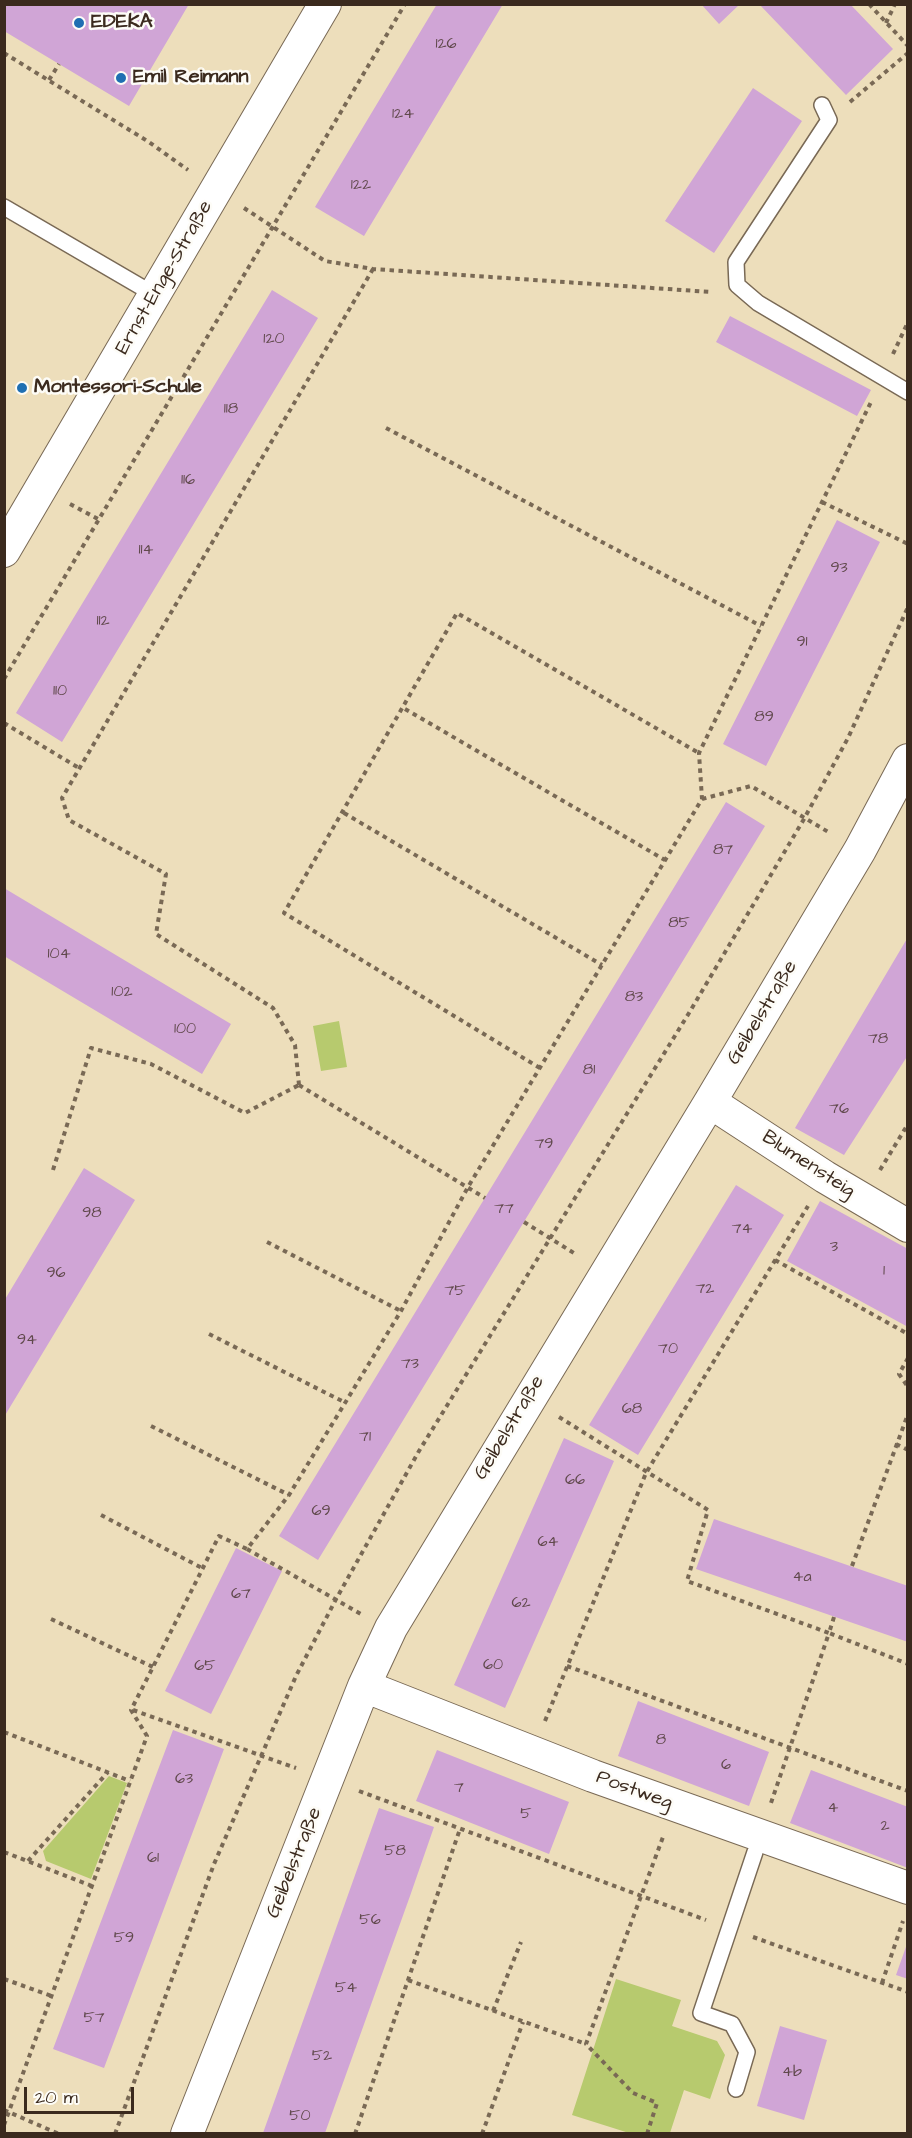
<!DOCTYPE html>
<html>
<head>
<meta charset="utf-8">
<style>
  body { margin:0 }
  #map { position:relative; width:912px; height:2138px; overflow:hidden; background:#eddebb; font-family:"Architects Daughter",sans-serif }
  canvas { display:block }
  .frame { position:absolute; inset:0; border:6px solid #3b2a1e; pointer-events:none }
  .scale { position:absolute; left:24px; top:2087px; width:110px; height:27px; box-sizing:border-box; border:3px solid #3b2a1e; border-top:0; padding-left:8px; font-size:18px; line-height:21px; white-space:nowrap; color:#3b2a1e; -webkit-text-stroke:4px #fdfcf7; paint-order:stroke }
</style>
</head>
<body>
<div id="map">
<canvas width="912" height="2138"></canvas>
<div class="frame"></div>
<div class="scale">20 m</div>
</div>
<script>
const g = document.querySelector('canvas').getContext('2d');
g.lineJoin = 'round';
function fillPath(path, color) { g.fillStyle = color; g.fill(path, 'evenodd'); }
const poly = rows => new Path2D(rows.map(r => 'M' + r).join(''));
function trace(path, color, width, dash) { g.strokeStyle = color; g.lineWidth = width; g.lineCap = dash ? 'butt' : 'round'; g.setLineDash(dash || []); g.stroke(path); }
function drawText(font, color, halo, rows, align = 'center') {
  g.font = font + ' "Architects Daughter",sans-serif'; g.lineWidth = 5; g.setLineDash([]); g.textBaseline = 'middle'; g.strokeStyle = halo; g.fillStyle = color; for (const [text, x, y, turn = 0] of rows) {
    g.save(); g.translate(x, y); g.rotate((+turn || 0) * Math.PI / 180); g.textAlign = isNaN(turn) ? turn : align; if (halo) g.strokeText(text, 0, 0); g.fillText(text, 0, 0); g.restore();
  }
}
fillPath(poly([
  [339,1021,347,1067,321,1071,313,1026],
  [109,1776,127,1783,91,1879,46,1861,43,1851],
  [616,1979,681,2000,672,2026,717,2041,725,2055,710,2099,684,2090,670,2133,629,2133,572,2115]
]), '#b7ca6e');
fillPath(poly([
  [4,4,189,4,129,106,4,31],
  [437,4,503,4,364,236,315,207],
  [701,4,740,4,719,24],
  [759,4,850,4,893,49,846,95],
  [753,88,802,121,714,253,665,221],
  [272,290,318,318,62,742,16,713],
  [730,316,871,390,857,416,716,342],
  [837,520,880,542,766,766,723,744],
  [726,802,765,826,318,1560,279,1536],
  [4,888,231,1024,202,1074,4,956],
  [908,937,908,1055,844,1155,795,1128],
  [84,1168,135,1200,4,1417,4,1301],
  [736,1185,784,1215,638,1455,589,1425],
  [820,1201,908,1249,908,1327,787,1261],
  [564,1438,614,1461,505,1708,454,1685],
  [714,1519,908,1586,908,1642,696,1569],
  [236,1548,282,1571,211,1714,165,1691],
  [638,1701,769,1752,749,1806,618,1756],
  [173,1730,224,1749,104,2068,53,2049],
  [437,1750,569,1802,549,1854,416,1801],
  [811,1770,908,1807,908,1868,790,1823],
  [379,1808,434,1827,410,1896,325,2133,263,2133],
  [907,1944,908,1944,908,1979,896,1975],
  [780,2026,827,2040,804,2120,757,2106]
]), '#d0a5d6');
const service = poly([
  [822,105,829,120,736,262,737,285,758,303,908,392],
  [4,207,155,295],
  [736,2089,747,2052,732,2024,701,2013,755,1852]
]);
const minor = poly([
  [4,551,325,4],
  [710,1102,825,1177,908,1226],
  [364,1686,593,1776,908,1888],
  [187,2134,364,1686,391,1628,710,1102,860,850,908,760]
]);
trace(service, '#796955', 18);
trace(minor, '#796955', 34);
trace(poly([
  [869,4,908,46],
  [886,23,895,4],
  [4,53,149,142,188,170],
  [49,80,59,64],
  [850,102,908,53],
  [244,208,325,261,373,269,711,292],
  [893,354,908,322],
  [386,428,761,626],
  [822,502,908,544],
  [70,504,98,519],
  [4,679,405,4],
  [405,709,665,860],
  [4,723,79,768],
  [702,799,751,786,830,833],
  [344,813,602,965],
  [540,1068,284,913,457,613,699,753],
  [299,1085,295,1045,273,1008,156,934,166,874,69,820,62,798,373,269],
  [299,1085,485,1198],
  [53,1170,91,1048,151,1064,245,1113,299,1085],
  [880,1170,908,1124],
  [524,1222,577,1255],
  [267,1242,401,1311],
  [775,1260,908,1334],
  [209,1334,346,1403],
  [908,1358,899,1374,908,1387],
  [559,1417,708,1510,687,1581,829,1633,771,1803],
  [151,1426,289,1495],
  [896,1444,908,1450],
  [101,1515,202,1568],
  [247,1549,361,1614],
  [852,1566,908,1414],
  [834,1617,829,1633,908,1664],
  [51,1619,153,1667],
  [567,1666,908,1791],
  [133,1710,296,1768],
  [545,1721,646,1473,808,1206],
  [4,1732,130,1781],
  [359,1791,706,1920],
  [4,1852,92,1886],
  [28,1861,108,1772],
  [753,1937,908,1992],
  [4,1979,52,1996],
  [408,1980,586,2044],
  [882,1983,903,1921],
  [493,2011,521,1942],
  [4,2110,59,2134],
  [4,2125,147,1736,131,1710,153,1667,219,1536,247,1549,289,1495,401,1311,468,1187,702,799,699,753,871,402],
  [115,2134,214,1864,296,1676,335,1601,419,1451,689,1013,804,819,848,738,908,607],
  [355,2134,460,1829],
  [482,2134,523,2022],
  [647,2134,657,2103,633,2093,586,2044,663,1837]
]), '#796955', 4, [4.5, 4.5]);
trace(service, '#fff', 15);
trace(minor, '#fff', 32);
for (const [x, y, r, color] of [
  [79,23,6,"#1f6fb2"],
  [121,78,6,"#1f6fb2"],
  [22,388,6,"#1f6fb2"]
]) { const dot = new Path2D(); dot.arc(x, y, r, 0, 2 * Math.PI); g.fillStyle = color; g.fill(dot); trace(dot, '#fdfcf7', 2); }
drawText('16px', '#60494c', null, [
  ["126",446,45],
  ["124",403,115],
  ["122",361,186],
  ["120",274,340],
  ["118",231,410],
  ["116",188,481],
  ["114",146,551],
  ["93",839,569],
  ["112",103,622],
  ["91",802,643],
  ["110",60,692],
  ["89",764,718],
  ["87",723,851],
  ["85",679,924],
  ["104",59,955],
  ["102",122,993],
  ["83",634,998],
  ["100",185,1030],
  ["78",878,1040],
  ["81",589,1071],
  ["76",839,1110],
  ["79",544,1145],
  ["77",504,1210],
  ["98",92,1214],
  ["74",742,1230],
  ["3",834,1248],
  ["1",884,1272],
  ["96",56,1274],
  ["72",705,1290],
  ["75",455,1292],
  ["94",27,1341],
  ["70",668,1350],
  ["73",410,1365],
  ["68",632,1410],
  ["71",365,1438],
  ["66",575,1481],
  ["69",321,1512],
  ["64",548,1543],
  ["4a",802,1578],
  ["67",241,1595],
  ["62",521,1604],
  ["60",493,1666],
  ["65",205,1667],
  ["8",661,1741],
  ["6",726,1766],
  ["63",184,1780],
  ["7",459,1789],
  ["4",833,1809],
  ["5",526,1815],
  ["2",885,1827],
  ["58",395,1852],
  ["61",153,1859],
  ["56",370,1921],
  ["59",124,1939],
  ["54",346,1989],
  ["57",94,2019],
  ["52",322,2057],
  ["4b",792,2073],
  ["50",300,2117]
]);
drawText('bold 20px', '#3b2a1e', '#fdfcf7', [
  ["EDEKA",91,23],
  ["Emil Reimann",133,78],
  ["Montessori-Schule",34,388]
], 'left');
drawText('20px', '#3b2a1e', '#fdfcf7', [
  ["Ernst-Enge-Straße",165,278,-60],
  ["Geibelstraße",763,1013,-59],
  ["Blumensteig",808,1165,33],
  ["Geibelstraße",510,1428,-59],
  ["Postweg",634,1791,20],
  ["Geibelstraße",295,1863,-68]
]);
</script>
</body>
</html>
